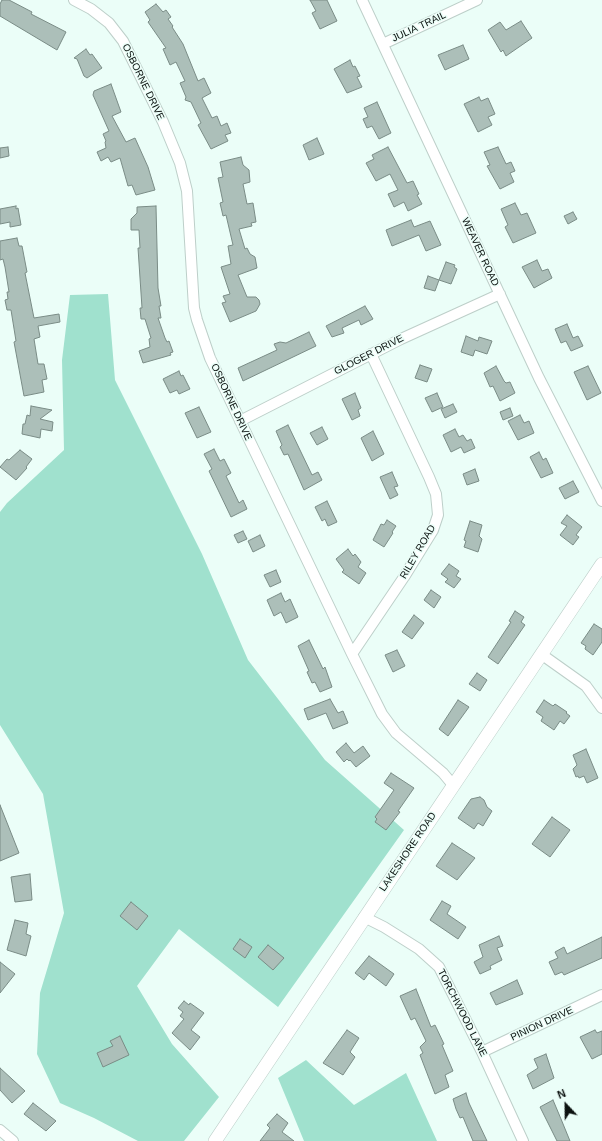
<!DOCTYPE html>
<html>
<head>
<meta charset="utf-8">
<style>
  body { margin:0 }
  #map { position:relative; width:602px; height:1141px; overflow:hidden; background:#ebfef8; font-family:Arial,sans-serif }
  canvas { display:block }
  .north { position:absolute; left:546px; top:1085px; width:40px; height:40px; -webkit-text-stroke:3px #ebfef8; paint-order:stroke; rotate:338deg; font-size:11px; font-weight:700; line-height:16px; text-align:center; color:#0c1210 }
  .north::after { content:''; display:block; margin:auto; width:14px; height:18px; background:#0c1210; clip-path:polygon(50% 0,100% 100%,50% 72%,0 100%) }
</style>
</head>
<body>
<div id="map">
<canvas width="602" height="1141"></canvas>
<div class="north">N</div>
</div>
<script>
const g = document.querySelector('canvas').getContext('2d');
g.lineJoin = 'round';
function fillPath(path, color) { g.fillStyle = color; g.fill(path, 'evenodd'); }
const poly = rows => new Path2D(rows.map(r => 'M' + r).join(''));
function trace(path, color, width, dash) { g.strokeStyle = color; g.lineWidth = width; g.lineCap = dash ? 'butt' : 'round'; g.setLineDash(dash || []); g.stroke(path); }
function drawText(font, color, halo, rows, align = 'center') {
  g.font = font + ' Arial,sans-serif'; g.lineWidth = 3; g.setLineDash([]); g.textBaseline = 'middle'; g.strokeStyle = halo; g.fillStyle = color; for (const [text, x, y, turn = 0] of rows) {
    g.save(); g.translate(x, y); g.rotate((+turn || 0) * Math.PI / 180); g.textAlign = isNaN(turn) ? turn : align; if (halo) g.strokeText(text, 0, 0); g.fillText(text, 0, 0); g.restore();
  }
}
fillPath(poly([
  [108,294,115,380,202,554,248,660,325,760,404,830,278,1007,179,929,137,986,172,1044,219,1097,184,1141,138,1141,94,1118,60,1103,37,1054,40,993,64,913,43,794,0,725,0,512,7,503,64,450,62,360,70,295],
  [306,1060,354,1105,406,1073,437,1141,304,1141,278,1078]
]), '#a0e1ce');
const building = poly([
  [2,0,9,0,32,12,31,14,66,32,57,50,0,16,0,4,2,0],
  [310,0,327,0,337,21,320,29,312,13,316,11,310,0],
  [156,4,163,12,166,10,171,17,168,19,173,26,172,27,183,44,198,81,204,78,211,93,202,98,212,118,217,116,221,126,227,123,231,133,225,135,228,141,211,149,198,125,201,123,191,102,185,100,186,97,180,83,185,81,176,62,170,65,163,49,166,48,148,22,150,20,145,12,156,4],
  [521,21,532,38,506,56,503,50,501,52,488,30,500,22,506,30,521,21],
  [463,45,469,59,445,70,438,55,463,45],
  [86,49,90,55,92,54,102,68,87,78,84,76,77,59,74,58,86,49],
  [350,60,353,67,355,66,360,76,357,77,362,87,347,93,334,69,350,60],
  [111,84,121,112,112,116,126,142,135,138,148,167,155,190,136,195,132,185,128,186,120,158,111,162,108,157,101,161,97,152,106,148,105,142,106,141,103,134,109,131,93,95,94,91,111,84],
  [479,97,481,101,488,98,495,114,488,117,492,125,478,132,464,104,479,97],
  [377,102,391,133,379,139,372,126,367,128,363,119,368,117,364,108,377,102],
  [317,138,324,154,309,160,303,145,317,138],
  [8,147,9,156,0,158,0,148,8,147],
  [388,147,407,183,413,181,419,194,417,195,422,204,408,211,404,202,394,207,388,194,398,190,390,174,376,181,366,163,374,159,372,155,388,147],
  [498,147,506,164,511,162,515,171,510,173,514,182,500,189,487,166,490,165,484,152,498,147],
  [241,157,243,165,249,170,250,182,243,184,247,204,253,203,256,222,251,223,252,226,239,229,245,249,247,248,250,254,255,257,257,268,238,275,247,297,256,297,259,300,260,304,256,311,230,322,222,303,226,302,223,296,230,294,221,267,231,264,228,246,233,245,226,215,223,216,220,203,223,202,218,178,223,177,220,162,241,157],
  [515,203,521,215,527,213,536,233,513,243,505,227,508,225,501,209,515,203],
  [16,206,16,209,18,208,21,225,10,227,10,222,0,224,0,209,16,206],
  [156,206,158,288,161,306,159,306,161,318,158,318,165,338,167,342,169,341,173,352,170,353,171,355,143,363,139,351,150,347,149,339,151,338,145,319,141,319,140,308,142,308,138,248,140,248,139,230,131,230,131,219,137,213,137,207,156,206],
  [573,212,577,219,568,224,564,216,573,212],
  [411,220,414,227,430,221,441,245,426,251,419,235,392,246,386,230,411,220],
  [17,238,19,246,22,246,27,272,25,273,34,318,59,314,60,322,38,326,40,337,34,339,38,364,44,364,47,379,42,380,44,392,24,396,14,342,16,341,11,310,7,310,5,300,8,299,7,292,9,292,5,267,3,259,0,260,0,241,17,238],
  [537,260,542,271,548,269,552,278,534,288,522,267,537,260],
  [446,262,455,265,454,267,457,269,451,284,439,280,446,262],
  [428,276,439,280,435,291,424,288,428,276],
  [365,306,373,319,361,325,359,320,342,328,344,333,332,337,326,326,365,306],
  [567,324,573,338,578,336,583,346,571,351,566,341,561,343,555,329,567,324],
  [309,332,316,346,243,381,238,368,277,350,274,344,280,342,286,343,309,332],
  [466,336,478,341,479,337,492,341,487,354,475,350,473,356,461,352,466,336],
  [420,365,432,369,427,382,415,378,420,365],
  [496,366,504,381,506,383,510,382,515,393,500,401,493,386,490,387,484,373,496,366],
  [588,366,601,393,587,400,574,372,588,366],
  [179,371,181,376,183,375,190,389,179,394,177,390,170,393,163,379,179,371],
  [355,393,361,408,358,410,360,416,352,420,342,399,355,393],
  [437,393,443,407,432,412,425,398,437,393],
  [453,404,457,412,445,418,441,409,453,404],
  [31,406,52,410,40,419,53,422,52,431,41,429,40,438,22,434,23,424,25,424,27,415,30,416,31,406],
  [199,407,211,432,197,438,185,413,199,407],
  [510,408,513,416,503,420,500,412,510,408],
  [520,415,524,423,529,421,534,433,518,440,508,421,520,415],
  [288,425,312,475,318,472,322,480,304,490,288,454,284,455,280,447,282,445,276,431,288,425],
  [322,427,328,439,317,445,310,433,322,427],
  [455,429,459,437,463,435,467,441,471,439,475,448,464,453,461,447,451,452,443,435,455,429],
  [373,431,384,454,372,461,361,438,373,431],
  [214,449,220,461,224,459,231,473,226,476,239,503,243,500,247,509,231,517,209,471,212,469,204,454,214,449],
  [20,450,32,459,26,467,27,468,16,480,0,467,7,459,9,460,20,450],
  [539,452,543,460,546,458,553,473,541,478,530,457,539,452],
  [475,469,479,481,467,485,463,474,475,469],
  [392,472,398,486,394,487,398,495,390,499,380,477,392,472],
  [573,481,579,492,565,499,559,488,573,481],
  [327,501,337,522,328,526,325,519,322,521,315,507,327,501],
  [567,515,582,527,576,535,579,537,573,545,560,535,567,526,561,523,567,515],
  [387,520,396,526,392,532,393,533,384,547,373,540,381,524,384,525,387,520],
  [470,521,482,525,479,536,482,539,478,552,464,547,466,541,464,540,470,521],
  [243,531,247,539,238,543,234,535,243,531],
  [260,535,265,546,253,552,248,541,260,535],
  [348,549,353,556,355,554,361,562,358,567,366,573,359,584,342,572,344,570,336,559,348,549],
  [449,564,459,571,456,576,461,579,454,588,445,582,448,579,441,574,449,564],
  [276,570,281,582,270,587,264,575,276,570],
  [431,590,441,597,434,608,424,600,431,590],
  [281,593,285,602,290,599,298,617,286,623,281,612,274,616,267,600,281,593],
  [515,611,524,617,521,622,525,625,498,664,488,657,511,622,509,621,515,611],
  [414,615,424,623,412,639,402,632,414,615],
  [594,624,602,629,602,642,593,655,585,649,586,646,581,643,594,624],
  [309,640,323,669,325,667,332,687,320,692,315,682,312,683,307,672,309,671,298,646,309,640],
  [397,650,405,666,393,672,385,655,397,650],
  [477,673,487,680,480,691,469,684,477,673],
  [330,699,338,713,343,711,348,723,333,729,326,713,308,720,304,709,330,699],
  [458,700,469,707,448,736,439,729,458,700],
  [544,700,553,706,555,704,567,712,566,713,570,716,564,724,560,721,554,730,541,721,543,717,536,712,544,700],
  [346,743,354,753,363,746,370,756,356,767,350,760,349,761,347,759,344,762,336,752,346,743],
  [586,749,598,778,587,783,584,776,579,778,578,776,576,777,573,769,577,765,573,755,586,749],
  [391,773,414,788,398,811,400,812,386,830,375,822,377,819,375,817,394,790,384,783,391,773],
  [480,797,484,800,487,807,492,811,483,826,478,823,474,829,458,818,471,799,480,797],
  [0,805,19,853,0,861,0,805],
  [552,817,570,830,550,857,532,844,552,817],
  [452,843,475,858,457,880,436,866,452,843],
  [30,874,32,900,15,902,11,877,30,874],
  [442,901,451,906,447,914,466,927,458,939,430,920,442,901],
  [131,902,148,916,137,930,120,916,131,902],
  [15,920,28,923,26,934,31,936,26,956,7,950,15,920],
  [499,936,503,946,497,948,502,960,490,966,491,969,480,974,474,962,483,957,479,945,499,936],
  [602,937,602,958,564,975,562,972,555,975,549,962,558,958,555,952,564,947,567,954,602,937],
  [240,939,252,947,245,958,233,949,240,939],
  [268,945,284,958,273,970,258,957,268,945],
  [369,956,394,974,386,986,369,973,364,980,355,973,369,956],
  [0,962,15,974,0,993,0,962],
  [517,980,523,994,496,1005,490,993,517,980],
  [416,989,431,1027,435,1025,444,1044,442,1045,453,1071,445,1075,449,1087,435,1094,420,1055,423,1053,420,1047,426,1041,415,1018,411,1020,400,996,416,989],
  [184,1001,189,1005,190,1003,204,1013,191,1030,200,1037,190,1050,172,1033,184,1019,180,1016,183,1012,178,1008,184,1001],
  [347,1030,359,1038,350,1052,355,1057,343,1075,323,1063,347,1030],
  [595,1030,597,1033,602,1031,602,1054,592,1059,580,1037,595,1030],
  [120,1036,129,1055,103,1067,97,1053,113,1046,110,1041,120,1036],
  [546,1054,554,1078,533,1089,527,1075,538,1068,534,1059,546,1054],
  [0,1068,25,1091,12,1103,0,1090,0,1068],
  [466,1093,469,1103,487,1141,473,1141,463,1117,460,1118,456,1109,453,1099,466,1093],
  [553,1100,561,1119,570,1141,557,1141,540,1107,553,1100],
  [33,1103,56,1121,46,1131,24,1114,33,1103],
  [277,1114,288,1123,282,1132,294,1141,260,1141,270,1128,267,1125,277,1114]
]);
fillPath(building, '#acbfb9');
trace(building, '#7a8c86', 1);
const minor = poly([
  [74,0,91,9,109,23,123,41,163,122,180,163,187,191,194,308,197,320,210,358,352,654,382,714,396,733,443,773,453,785],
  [362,0,539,378,602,501],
  [383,44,477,0],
  [240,421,401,339,500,294],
  [352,654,404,577,433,530,438,515,436,494,429,477,371,354],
  [541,654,586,686,602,708],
  [364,917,384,927,419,949,439,967,482,1052,523,1141],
  [482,1052,602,995],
  [0,1130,13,1141]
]);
const tertiary = poly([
  [215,1141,602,564]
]);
trace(minor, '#bdcfc9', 12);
trace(tertiary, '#bdcfc9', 14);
trace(minor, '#fff', 10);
trace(tertiary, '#fff', 13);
drawText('10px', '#0c1210', '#ebfef8', [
  ["JULIA TRAIL",419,27,-25],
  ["OSBORNE DRIVE",143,82,64],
  ["WEAVER ROAD",480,252,65],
  ["GLOGER DRIVE",369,355,-27],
  ["OSBORNE DRIVE",231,402,65],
  ["RILEY ROAD",418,552,-60],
  ["LAKESHORE ROAD",408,852,-56],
  ["TORCHWOOD LANE",462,1013,63],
  ["PINION DRIVE",542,1024,-25]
]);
</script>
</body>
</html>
